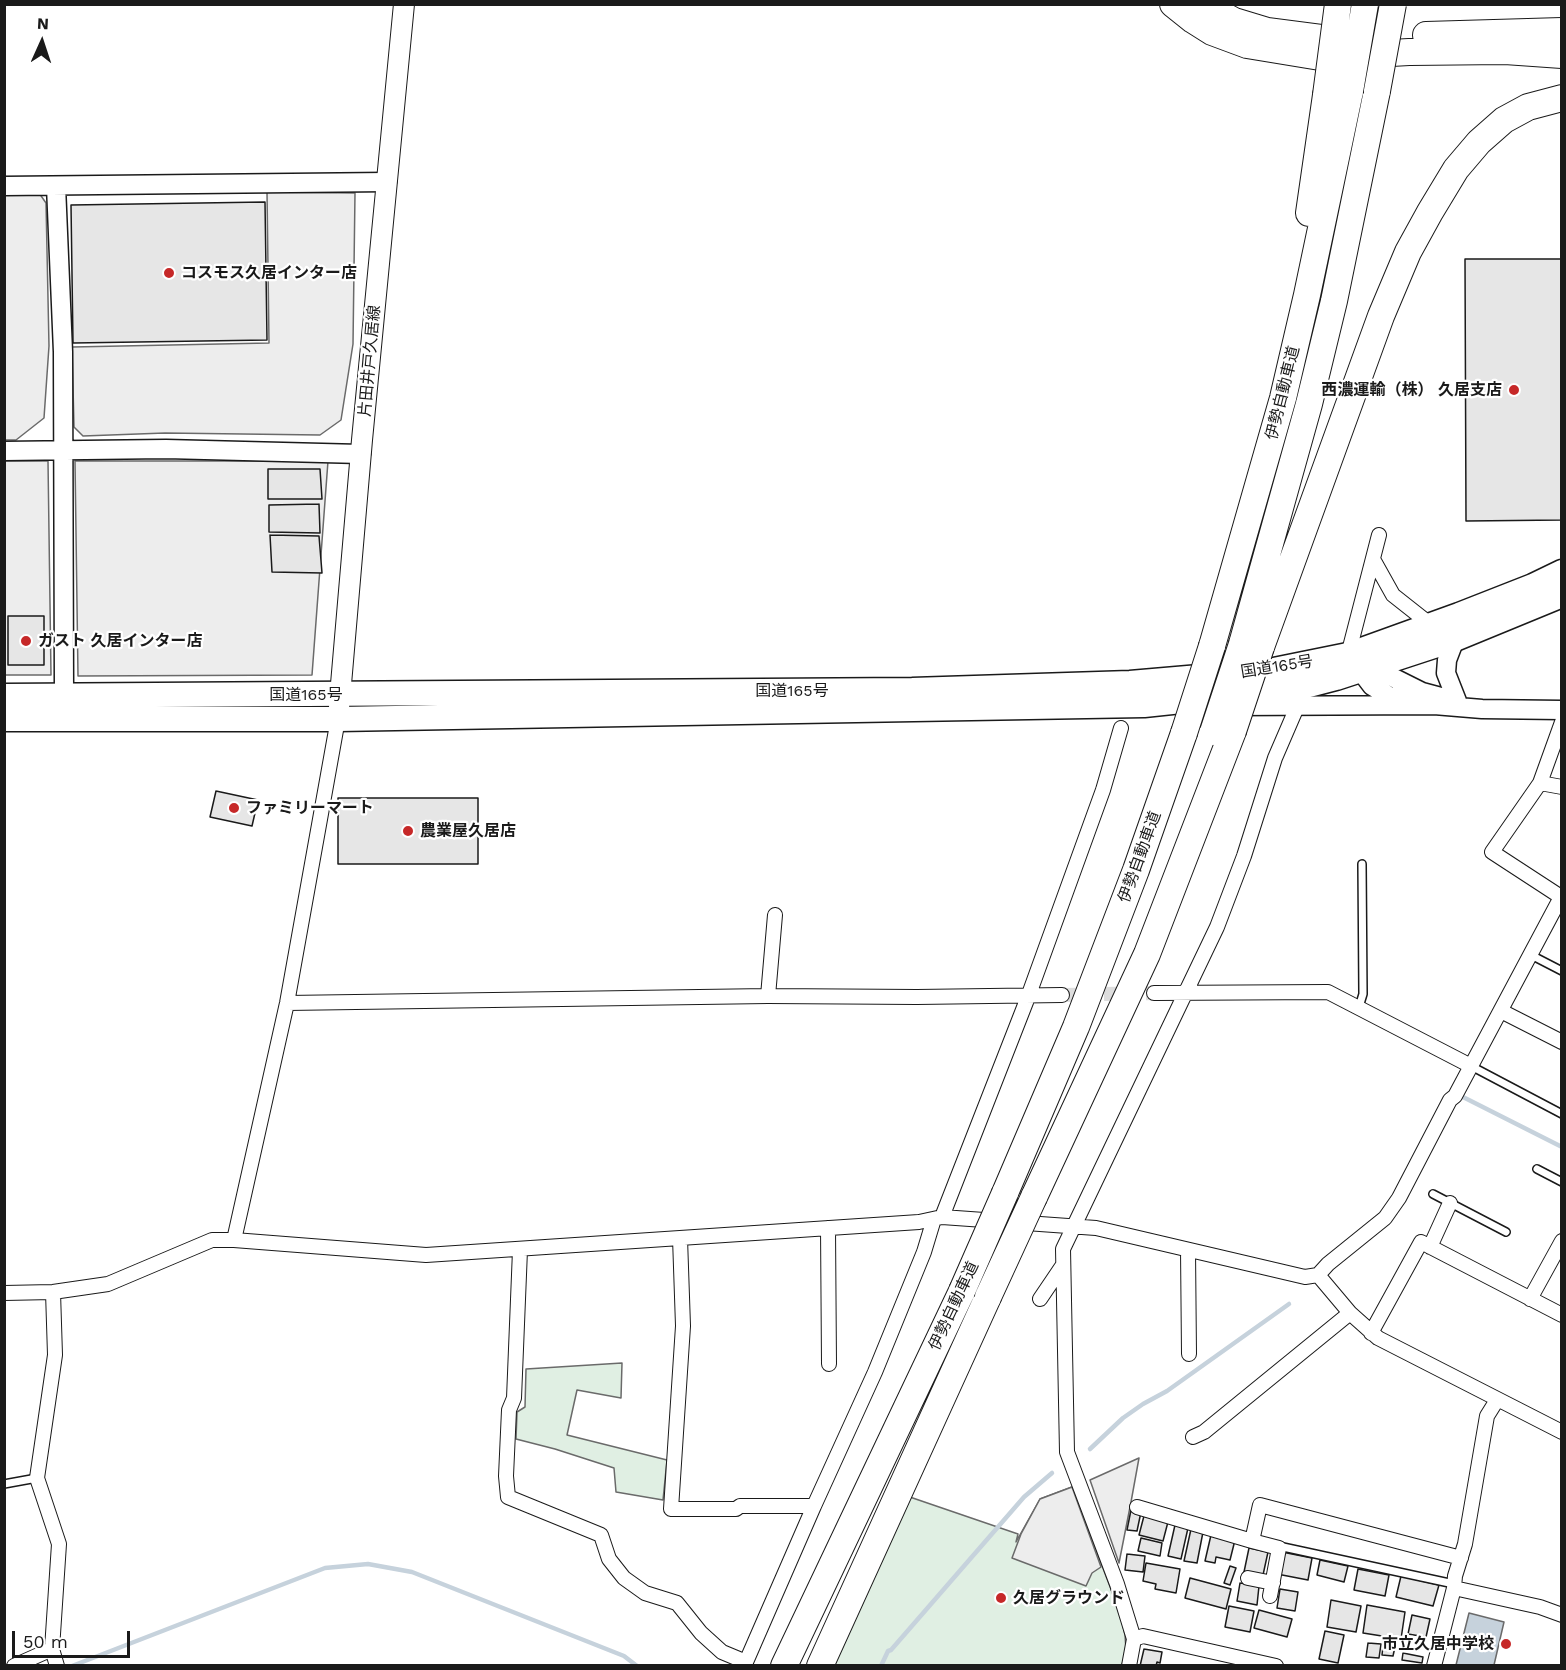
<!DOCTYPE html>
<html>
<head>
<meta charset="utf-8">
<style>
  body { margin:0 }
  #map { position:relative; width:1566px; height:1670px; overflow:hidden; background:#fff; font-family:"Work Sans",sans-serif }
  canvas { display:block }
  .frame { position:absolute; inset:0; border:6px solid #1a1a1a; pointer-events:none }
  .north { position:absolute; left:12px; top:12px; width:60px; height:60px; -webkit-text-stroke:4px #fff; paint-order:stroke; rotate:3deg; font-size:16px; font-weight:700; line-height:24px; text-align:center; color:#1a1a1a }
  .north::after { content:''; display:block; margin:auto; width:21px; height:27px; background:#1a1a1a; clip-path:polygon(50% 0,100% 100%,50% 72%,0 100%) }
  .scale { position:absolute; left:12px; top:1631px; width:118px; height:27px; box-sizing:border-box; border:3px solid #1a1a1a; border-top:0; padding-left:8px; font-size:18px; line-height:21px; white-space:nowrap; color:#1a1a1a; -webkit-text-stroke:4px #fff; paint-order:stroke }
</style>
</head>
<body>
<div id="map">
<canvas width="1566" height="1670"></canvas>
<div class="frame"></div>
<div class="north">N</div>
<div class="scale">50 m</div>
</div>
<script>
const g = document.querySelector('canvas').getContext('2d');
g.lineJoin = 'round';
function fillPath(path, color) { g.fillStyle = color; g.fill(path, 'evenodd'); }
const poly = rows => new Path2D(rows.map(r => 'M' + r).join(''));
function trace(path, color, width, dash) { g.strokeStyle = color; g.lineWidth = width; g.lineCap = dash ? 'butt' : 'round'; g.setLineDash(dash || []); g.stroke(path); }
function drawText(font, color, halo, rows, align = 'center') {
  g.font = font + ' "Work Sans","Noto Sans JP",sans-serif'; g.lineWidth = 4.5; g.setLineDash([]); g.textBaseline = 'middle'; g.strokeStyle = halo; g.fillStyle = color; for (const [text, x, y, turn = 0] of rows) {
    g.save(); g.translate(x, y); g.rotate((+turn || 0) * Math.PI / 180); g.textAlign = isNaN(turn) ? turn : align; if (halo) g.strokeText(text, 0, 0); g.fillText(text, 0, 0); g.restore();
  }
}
const green = poly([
  [622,1363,621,1398,577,1390,567,1435,667,1460,663,1500,616,1492,614,1468,555,1449,516,1439,517,1412,525,1407,526,1369,622,1363],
  [1072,1487,1120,1613,1125,1635,1126,1650,1122,1665,825,1666,904,1495,1018,1534,1016,1542,1040,1499,1072,1487]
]);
fillPath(green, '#e0efe3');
trace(green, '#6a6a6a', 1.5);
const parking = poly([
  [4,190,37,190,46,203,49,346,44,418,16,440,4,440,4,190],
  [267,192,355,193,353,344,341,420,320,435,165,433,83,436,74,427,72,347,269,343,267,192],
  [5,461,48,461,51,675,5,675,5,461],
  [75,461,328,461,312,675,78,676,75,461],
  [1139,1458,1131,1502,1119,1563,1090,1480,1139,1458],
  [1072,1487,1101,1567,1092,1573,1086,1586,1012,1558,1021,1534,1040,1499,1072,1487]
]);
fillPath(parking, '#ededed');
trace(parking, '#6a6a6a', 1.5);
const water = poly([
  [1469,1613,1504,1622,1494,1665,1456,1665,1469,1613]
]);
fillPath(water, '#c6d2dc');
trace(water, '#6a6a6a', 1.5);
trace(poly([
  [1461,1096,1562,1147],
  [1090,1449,1123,1418,1143,1404,1167,1391,1289,1304],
  [72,1666,325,1568,368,1564,412,1572,624,1656,637,1666],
  [881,1666,888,1651,891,1650,1024,1497,1052,1473]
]), '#c6d2dc', 4.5);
const building = poly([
  [265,202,267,340,73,343,71,205,265,202],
  [1465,259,1562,259,1562,520,1466,521,1465,259],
  [268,469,320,469,322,499,268,499,268,469],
  [319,504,320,533,269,532,269,505,319,504],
  [270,535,319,536,322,573,272,572,270,535],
  [8,616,44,616,44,665,8,665,8,616],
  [216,791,258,800,252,826,210,817,216,791],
  [338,798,478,798,478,864,338,864,338,798],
  [1131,1510,1141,1512,1137,1531,1127,1530,1131,1510],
  [1145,1512,1169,1518,1163,1541,1139,1535,1145,1512],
  [1175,1525,1188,1528,1181,1559,1168,1556,1175,1525],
  [1191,1529,1203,1532,1197,1563,1184,1561,1191,1529],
  [1211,1535,1235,1540,1230,1560,1216,1557,1215,1563,1205,1561,1211,1535],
  [1141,1538,1162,1543,1160,1556,1138,1551,1141,1538],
  [1249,1548,1268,1552,1263,1575,1244,1572,1249,1548],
  [1282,1552,1312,1558,1308,1580,1277,1574,1282,1552],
  [1127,1554,1145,1556,1143,1572,1125,1570,1127,1554],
  [1320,1560,1348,1566,1344,1582,1317,1575,1320,1560],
  [1146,1563,1180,1569,1176,1593,1155,1589,1156,1584,1143,1581,1146,1563],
  [1230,1566,1236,1568,1230,1585,1224,1583,1230,1566],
  [1358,1569,1389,1575,1385,1596,1354,1590,1358,1569],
  [1401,1576,1439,1585,1433,1606,1396,1597,1401,1576],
  [1190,1578,1231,1589,1226,1609,1185,1598,1190,1578],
  [1240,1583,1259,1586,1257,1605,1237,1601,1240,1583],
  [1280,1589,1298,1592,1295,1611,1277,1608,1280,1589],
  [1331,1600,1361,1606,1356,1632,1327,1627,1331,1600],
  [1367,1605,1405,1612,1401,1639,1363,1633,1367,1605],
  [1229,1606,1254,1611,1250,1632,1225,1627,1229,1606],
  [1259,1610,1292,1619,1287,1637,1254,1628,1259,1610],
  [1412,1615,1430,1619,1426,1637,1408,1634,1412,1615],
  [1325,1631,1344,1635,1338,1663,1319,1659,1325,1631],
  [1368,1643,1381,1644,1379,1658,1366,1657,1368,1643],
  [1383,1646,1395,1647,1393,1656,1382,1655,1383,1646],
  [1144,1649,1162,1652,1160,1663,1157,1662,1156,1666,1140,1666,1144,1649],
  [1403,1653,1423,1657,1422,1663,1402,1660,1403,1653]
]);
fillPath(building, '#e6e6e6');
trace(building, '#1a1a1a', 1.5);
trace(poly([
  [1062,995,1154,993]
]), '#ddd', 14, [14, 7]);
const service = poly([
  [1531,955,1562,971],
  [1359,1007,1363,994,1362,864],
  [1471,1066,1562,1114],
  [1537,1169,1562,1182],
  [1433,1194,1506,1232],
  [4,1484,37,1478],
  [1279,1548,1283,1547,1454,1584]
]);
const minor = poly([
  [1374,561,1393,595,1431,625],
  [1348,655,1379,535],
  [1540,783,1562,787],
  [1154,993,1328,992,1471,1066],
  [768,996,775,915],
  [287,1003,768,996,917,997,1062,995],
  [1501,1011,1562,1042],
  [942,1217,1028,997,1103,790,1121,728],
  [828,1228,829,1364],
  [680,1238,683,1326,671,1509,736,1509,740,1506,814,1506,875,1372,924,1252,934,1219],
  [234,1240,287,1003,338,719],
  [1430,1247,1450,1203],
  [520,1250,514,1398,509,1410,506,1476,508,1497,601,1535,609,1559,624,1578,645,1593,677,1603,701,1633,722,1652,746,1662,814,1506],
  [1188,1250,1189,1354],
  [1318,1275,1350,1313,1378,1338,1562,1432],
  [53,1292,55,1355,37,1478,59,1544,52,1649,57,1666],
  [4,1293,53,1292,108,1284,212,1240,234,1240,426,1255,919,1222,942,1217,1096,1228,1305,1277,1318,1275,1328,1264,1385,1218,1399,1198,1450,1100,1455,1096,1561,897,1492,852,1540,783,1562,722],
  [1040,1299,1063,1265],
  [1530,1299,1562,1241],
  [1371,1333,1421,1242,1562,1315],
  [1193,1437,1204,1432,1350,1313],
  [1137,1507,1252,1541],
  [1248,1578,1273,1583],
  [1454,1588,1540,1607,1562,1615],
  [1270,1596,1279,1548,1252,1541,1260,1505,1461,1558],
  [1134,1639,1143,1636,1276,1666],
  [14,1666,52,1649],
  [1129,1666,1134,1639,1117,1584,1067,1452,1063,1249,1217,927,1244,856,1275,758,1297,707],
  [1434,1666,1454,1588,1455,1576,1465,1544,1487,1416,1497,1400]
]);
const tertiary = poly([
  [4,186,387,182],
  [56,186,63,352,64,695],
  [4,451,166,449,361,454],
  [1455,639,1447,660,1446,673,1457,701],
  [1353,661,1372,686,1389,696,1406,699],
  [1366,664,1422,692,1448,699],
  [1231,706,1434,705,1482,709,1562,710]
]);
const secondary = poly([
  [338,719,362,440,404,4]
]);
const trunk = poly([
  [4,696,912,690,1130,683,1269,671,1348,655,1459,615,1533,586,1562,572],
  [4,719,338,719,1144,705,1294,689,1336,678,1455,639,1562,595]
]);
const motorway = poly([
  [1173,4,1193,20,1212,32,1247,45,1320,57,1409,52,1505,51,1562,55],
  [1203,4,1234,21,1267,31,1321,38,1356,37],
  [1426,35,1562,31],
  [1309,213,1326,95],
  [1242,644,1309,404,1334,301,1377,91],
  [1212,646,1283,398,1307,295,1350,91],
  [1261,647,1381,316,1408,252,1430,212,1456,169,1479,142,1504,120,1528,107,1562,98],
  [1005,1193,1076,1027,1136,870,1184,733],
  [1034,1197,1147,954,1233,731],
  [784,1666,962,1291],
  [820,1666,988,1297]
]);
trace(service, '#1a1a1a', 10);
trace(minor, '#1a1a1a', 16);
trace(tertiary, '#1a1a1a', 21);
trace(secondary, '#1a1a1a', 22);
trace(trunk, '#1a1a1a', 27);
trace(motorway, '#1a1a1a', 28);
trace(service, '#fff', 7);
trace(minor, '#fff', 14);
trace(tertiary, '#fff', 18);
trace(secondary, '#fff', 20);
trace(trunk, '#fff', 24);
trace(motorway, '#fff', 26);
const motorwayBridge = poly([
  [1350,91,1365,4],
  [1377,91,1393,4],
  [1326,95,1338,4],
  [1233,731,1261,647],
  [1213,732,1242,644],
  [1184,733,1212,646],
  [962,1291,1005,1193],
  [988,1297,1034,1197]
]);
trace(motorwayBridge, '#1a1a1a', 28, []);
trace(motorwayBridge, '#fff', 26);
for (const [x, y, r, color] of [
  [169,273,6,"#c62828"],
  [1514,390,6,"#c62828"],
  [26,641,6,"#c62828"],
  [234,808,6,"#c62828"],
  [408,831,6,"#c62828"],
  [1001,1598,6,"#c62828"],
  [1506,1644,6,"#c62828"]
]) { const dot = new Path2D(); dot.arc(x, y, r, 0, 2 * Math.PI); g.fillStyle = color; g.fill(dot); trace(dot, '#fff', 2); }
drawText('bold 16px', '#1a1a1a', '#fff', [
  ["コスモス久居インター店",181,273],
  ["西濃運輸（株） 久居支店",1502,390,"right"],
  ["ガスト 久居インター店",38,641],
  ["ファミリーマート",246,808],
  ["農業屋久居店",420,831],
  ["久居グラウンド",1013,1598],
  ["市立久居中学校",1494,1644,"right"]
], 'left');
drawText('16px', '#1a1a1a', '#fff', [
  ["片田井戸久居線",370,361,-85],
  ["伊勢自動車道",1283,393,-76],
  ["国道165号",1277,667,-9],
  ["国道165号",792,691],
  ["国道165号",306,695],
  ["伊勢自動車道",1140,857,-70],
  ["伊勢自動車道",954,1306,-65]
]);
</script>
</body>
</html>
